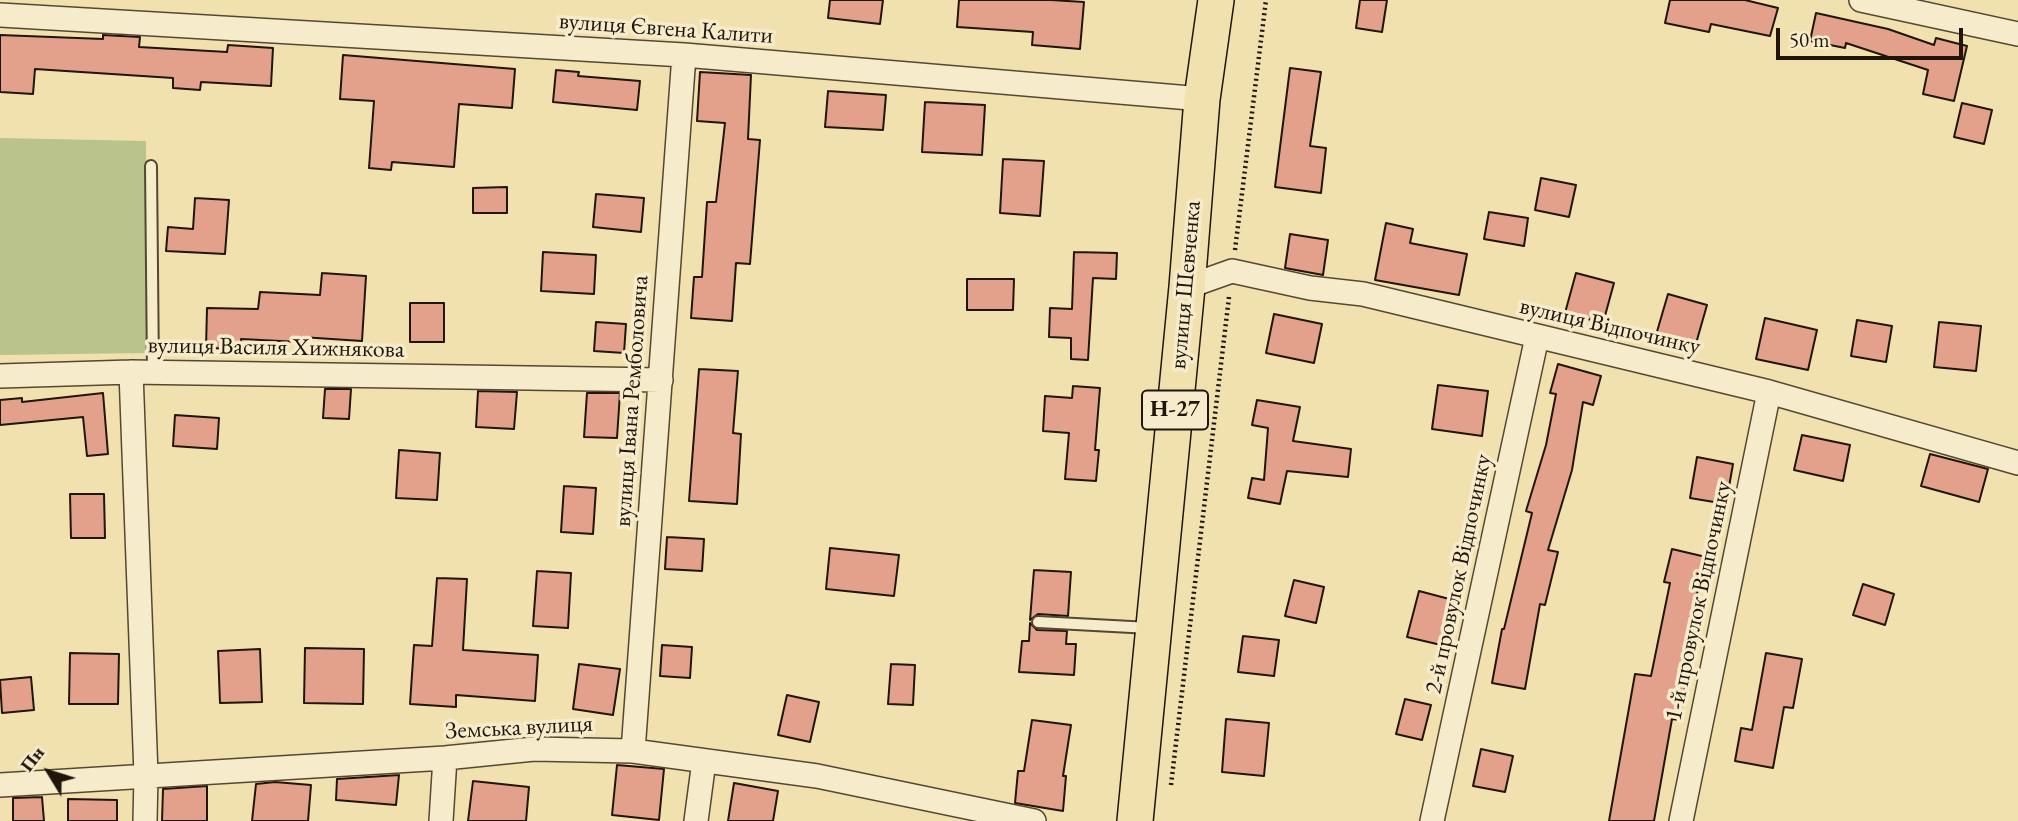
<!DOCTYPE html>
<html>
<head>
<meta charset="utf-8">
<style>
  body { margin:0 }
  #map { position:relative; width:2018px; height:821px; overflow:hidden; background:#f1e1af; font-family:"EB Garamond",serif }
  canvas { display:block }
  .north { position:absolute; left:14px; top:737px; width:70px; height:70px; -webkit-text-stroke:5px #f6eccb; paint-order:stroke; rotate:308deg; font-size:19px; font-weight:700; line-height:28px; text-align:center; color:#20150a }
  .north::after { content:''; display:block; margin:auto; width:24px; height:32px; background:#20150a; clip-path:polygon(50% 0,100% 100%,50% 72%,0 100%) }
  .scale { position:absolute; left:1776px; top:28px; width:187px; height:32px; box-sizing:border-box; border:4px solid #20150a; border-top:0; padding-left:9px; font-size:21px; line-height:24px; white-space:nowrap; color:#20150a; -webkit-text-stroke:5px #f6eccb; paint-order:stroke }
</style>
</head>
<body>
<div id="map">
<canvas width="2018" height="821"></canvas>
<div class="north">Пн</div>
<div class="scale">50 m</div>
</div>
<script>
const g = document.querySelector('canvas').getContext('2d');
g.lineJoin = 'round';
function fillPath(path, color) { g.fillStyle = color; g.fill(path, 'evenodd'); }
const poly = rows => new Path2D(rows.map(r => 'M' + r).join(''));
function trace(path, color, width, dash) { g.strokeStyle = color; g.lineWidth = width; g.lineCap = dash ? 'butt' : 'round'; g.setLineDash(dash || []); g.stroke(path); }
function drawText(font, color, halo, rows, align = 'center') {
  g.font = font + ' "EB Garamond",serif'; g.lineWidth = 7; g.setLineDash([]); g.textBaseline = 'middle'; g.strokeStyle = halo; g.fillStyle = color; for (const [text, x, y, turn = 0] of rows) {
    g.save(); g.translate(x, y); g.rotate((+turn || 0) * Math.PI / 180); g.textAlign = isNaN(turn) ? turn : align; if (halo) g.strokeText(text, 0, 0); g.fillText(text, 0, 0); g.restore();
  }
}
fillPath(poly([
  [0,138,146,141,147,353,0,355]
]), '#b9c38b');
const building = poly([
  [830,0,883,0,880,24,828,18,830,0],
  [959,0,1051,0,1084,2,1080,49,1032,45,1033,32,957,27,959,0],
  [1360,0,1387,0,1382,32,1356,28,1360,0],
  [1670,0,1745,0,1778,8,1770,36,1711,24,1709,32,1665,23,1670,0],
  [1816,13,1888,29,1934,45,1936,38,1967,46,1954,101,1923,94,1928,70,1846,43,1845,48,1810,41,1816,13],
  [0,35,103,39,103,35,140,37,139,47,227,52,228,45,273,48,271,86,201,82,200,90,173,88,173,78,35,69,33,94,0,92,0,35],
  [343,55,515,69,512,108,459,104,454,167,392,162,391,170,369,168,374,101,340,99,343,55],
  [1290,68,1321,72,1310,146,1326,148,1321,193,1275,187,1290,68],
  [556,70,579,72,578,76,640,81,637,110,553,102,556,70],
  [700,72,751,75,748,139,760,140,750,264,736,263,732,321,691,318,694,277,702,277,707,202,716,202,725,123,697,121,700,72],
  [828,91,886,95,883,130,825,127,828,91],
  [925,102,985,105,982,155,922,152,925,102],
  [1962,103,1992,110,1984,144,1954,137,1962,103],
  [1003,159,1044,161,1040,216,1000,213,1003,159],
  [1541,178,1576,185,1569,217,1535,210,1541,178],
  [507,187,507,213,473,213,473,188,507,187],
  [596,194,644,198,641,232,593,227,596,194],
  [195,198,229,200,225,254,166,251,168,227,193,229,195,198],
  [1489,212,1528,218,1524,246,1484,239,1489,212],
  [1386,223,1413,229,1410,243,1467,254,1459,295,1375,280,1386,223],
  [1290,234,1328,240,1323,275,1285,268,1290,234],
  [543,252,596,255,594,294,541,291,543,252],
  [1074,252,1117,253,1116,279,1093,278,1088,360,1071,359,1071,338,1049,337,1050,308,1072,309,1074,252],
  [322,273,366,276,362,341,301,337,300,342,241,339,241,349,206,348,207,308,258,309,260,292,320,295,322,273],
  [1576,273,1614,283,1603,323,1565,313,1576,273],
  [967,279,1014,279,1013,310,967,310,967,279],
  [1668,294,1707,305,1695,347,1656,335,1668,294],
  [410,303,444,303,444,342,410,342,410,303],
  [1274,314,1322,324,1314,363,1266,353,1274,314],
  [1765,318,1817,330,1808,370,1756,359,1765,318],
  [1857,320,1892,326,1886,362,1851,356,1857,320],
  [596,322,626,324,624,353,594,351,596,322],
  [1939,322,1981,326,1976,371,1934,367,1939,322],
  [1558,364,1601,376,1593,405,1583,402,1572,470,1548,550,1558,552,1545,605,1540,604,1525,689,1492,683,1502,629,1504,629,1532,513,1526,511,1546,445,1556,394,1550,393,1558,364],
  [699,369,738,371,733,433,741,434,737,504,689,501,699,369],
  [1438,385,1488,391,1482,436,1432,429,1438,385],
  [1073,386,1100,388,1095,450,1099,450,1096,481,1065,479,1069,433,1043,431,1045,396,1072,398,1073,386],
  [325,389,351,389,349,419,323,418,325,389],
  [478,391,517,392,514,429,476,427,478,391],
  [103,393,108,454,87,456,83,417,0,425,0,400,22,398,22,402,103,393],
  [587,393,620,393,617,438,584,437,587,393],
  [1257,400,1300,407,1293,441,1351,449,1348,477,1287,471,1280,504,1248,498,1252,478,1264,480,1268,428,1252,425,1257,400],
  [175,415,219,418,217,449,173,446,175,415],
  [1802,435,1850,445,1843,481,1794,470,1802,435],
  [399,450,440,453,437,500,396,498,399,450],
  [1930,454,1988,469,1979,502,1921,486,1930,454],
  [1697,457,1733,464,1726,504,1690,498,1697,457],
  [564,486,596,488,593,534,561,532,564,486],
  [70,494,104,494,105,538,71,538,70,494],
  [667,537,704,539,702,571,665,569,667,537],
  [830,548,899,555,894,596,826,589,830,548],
  [1672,549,1706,557,1691,618,1696,619,1683,681,1686,682,1679,720,1672,719,1654,821,1609,821,1635,674,1651,676,1670,583,1664,582,1672,549],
  [1034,570,1071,572,1068,616,1038,614,1030,620,1034,570],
  [537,571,571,573,568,628,533,626,537,571],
  [437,578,467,579,463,650,538,655,535,701,456,695,456,707,410,704,414,645,432,646,437,578],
  [1294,580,1324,587,1316,623,1285,616,1294,580],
  [1863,584,1894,594,1885,625,1853,615,1863,584],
  [1419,591,1453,600,1441,645,1407,637,1419,591],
  [1030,623,1037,630,1067,631,1066,644,1076,644,1074,675,1019,672,1022,641,1029,641,1030,623],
  [1243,636,1279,640,1274,676,1238,672,1243,636],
  [662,645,692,647,690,678,660,676,662,645],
  [305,648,364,649,363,704,304,703,305,648],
  [260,649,262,702,220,703,218,651,260,649],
  [70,653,119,654,118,704,69,704,70,653],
  [1766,653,1802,659,1793,708,1784,707,1773,768,1735,761,1741,728,1752,730,1766,653],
  [579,664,620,669,613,715,573,709,579,664],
  [891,664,915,665,913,705,888,704,891,664],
  [31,677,34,710,2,713,0,680,31,677],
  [787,695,819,702,810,742,778,735,787,695],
  [1405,699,1431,705,1422,740,1396,734,1405,699],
  [1226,719,1269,723,1264,776,1222,772,1226,719],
  [1032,720,1071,725,1063,776,1066,776,1063,811,1015,803,1018,771,1024,771,1032,720],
  [1481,749,1513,756,1505,792,1473,786,1481,749],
  [617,765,664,769,659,820,612,815,617,765],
  [399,775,396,805,336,800,337,779,399,775],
  [473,781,529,787,526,821,468,821,473,781],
  [275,782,311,785,308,821,252,821,256,784,275,782],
  [734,783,778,791,773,821,728,821,734,783],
  [207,786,207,821,162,821,163,789,207,786],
  [42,797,44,821,13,821,13,798,42,797],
  [68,799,117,800,117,821,68,821,68,799]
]);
fillPath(building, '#e3a08b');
trace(building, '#20150a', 2);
const service = poly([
  [151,166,153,372],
  [1038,622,1150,628]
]);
const minor = poly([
  [1861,0,2018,34],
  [0,15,684,55,1202,99],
  [1187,287,1232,271,1310,288,1363,294,1769,392,2018,463],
  [0,376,131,372],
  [633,751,684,55],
  [0,785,445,758,534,749,633,751,817,776,1034,821],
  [145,821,146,775,131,372,661,380],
  [441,821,445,758],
  [696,821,704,761],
  [1432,821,1537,337],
  [1681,821,1769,392]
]);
const primary = poly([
  [1135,821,1187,287,1202,99,1216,0]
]);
trace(service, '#544833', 14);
trace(minor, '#544833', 26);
trace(primary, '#20150a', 38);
trace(poly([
  [1235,250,1266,0],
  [1171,785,1229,297]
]), '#20150a', 4.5, [2, 3.5]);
trace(service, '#f6eccb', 10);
trace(minor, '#f6eccb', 23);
trace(primary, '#f1e1af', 35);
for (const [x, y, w] of [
  [1175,410,66]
]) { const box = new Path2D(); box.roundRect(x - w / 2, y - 19.5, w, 39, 5); g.fillStyle = '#f6eccb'; g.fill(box); trace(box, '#20150a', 2); }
drawText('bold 23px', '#20150a', null, [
  ["Н-27",1175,410]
]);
drawText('24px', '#20150a', '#f6eccb', [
  ["вулиця Євгена Калити",666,29,4],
  ["вулиця Шевченка",1186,285,-85],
  ["вулиця Відпочинку",1610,327,13],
  ["вулиця Василя Хижнякова",276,348,1],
  ["вулиця Івана Ремболовича",632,401,-86],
  ["2-й провулок Відпочинку",1459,574,-78],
  ["1-й провулок Відпочинку",1699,601,-78],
  ["Земська вулиця",519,728,-3]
]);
</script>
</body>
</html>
